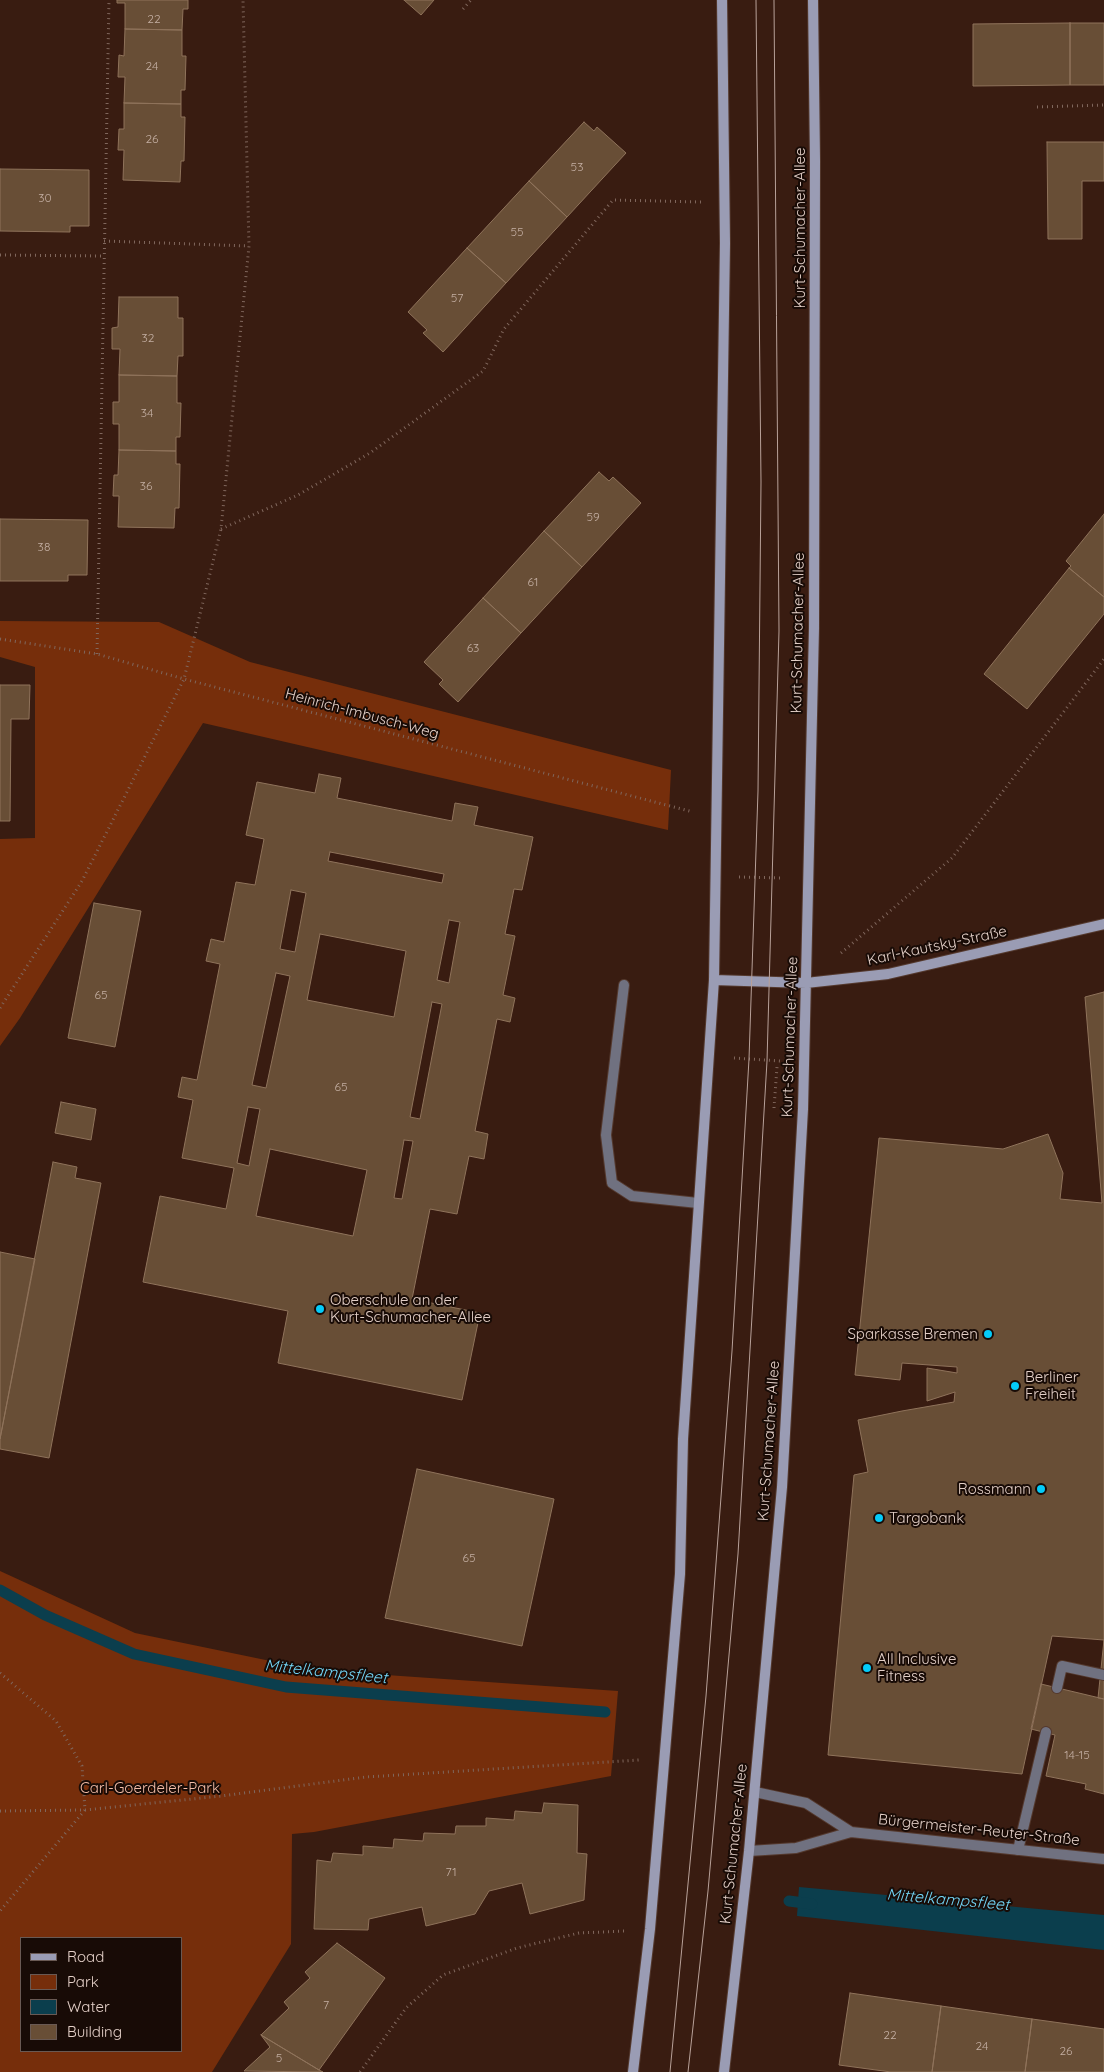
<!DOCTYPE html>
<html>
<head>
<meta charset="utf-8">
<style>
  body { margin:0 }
  #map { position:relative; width:1104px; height:2072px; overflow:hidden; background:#391c11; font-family:Quicksand,sans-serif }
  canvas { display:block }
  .legend { position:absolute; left:20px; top:1937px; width:162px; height:115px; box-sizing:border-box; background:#180b06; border:1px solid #695953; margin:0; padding:6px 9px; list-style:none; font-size:15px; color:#e3cfc7 }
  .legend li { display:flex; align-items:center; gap:10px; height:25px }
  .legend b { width:25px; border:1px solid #695953 }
</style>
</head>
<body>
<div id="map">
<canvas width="1104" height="2072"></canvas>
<ul class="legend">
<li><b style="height:6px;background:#9a9cb4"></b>Road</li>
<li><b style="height:14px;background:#762e0b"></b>Park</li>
<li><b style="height:14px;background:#0b3e4d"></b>Water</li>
<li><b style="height:14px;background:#684e36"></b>Building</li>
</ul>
</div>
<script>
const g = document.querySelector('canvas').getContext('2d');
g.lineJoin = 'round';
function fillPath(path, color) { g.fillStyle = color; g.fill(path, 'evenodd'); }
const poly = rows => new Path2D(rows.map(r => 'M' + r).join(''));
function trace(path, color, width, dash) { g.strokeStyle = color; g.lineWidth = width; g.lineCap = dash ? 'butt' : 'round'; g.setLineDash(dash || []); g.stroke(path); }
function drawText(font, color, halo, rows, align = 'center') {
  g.font = font + ' Quicksand,sans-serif'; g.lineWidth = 4; g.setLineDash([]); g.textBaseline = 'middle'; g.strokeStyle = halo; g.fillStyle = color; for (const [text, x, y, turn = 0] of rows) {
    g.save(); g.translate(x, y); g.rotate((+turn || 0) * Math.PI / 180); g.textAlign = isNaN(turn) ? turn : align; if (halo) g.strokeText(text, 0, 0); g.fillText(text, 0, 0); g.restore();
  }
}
fillPath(poly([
  [0,621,159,622,250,662,671,770,668,830,203,723,20,1018,0,1046,0,839,35,838,35,667,0,657],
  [0,1571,135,1633,314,1670,618,1691,611,1776,314,1832,292,1834,291,1944,212,2072,0,2072],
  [181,1938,181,2051,21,2051,21,1938]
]), '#762e0b');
fillPath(poly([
  [799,1887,1104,1915,1104,1950,797,1916]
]), '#0b3e4d');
trace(poly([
  [0,1590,45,1615,134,1654,286,1687,605,1712],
  [789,1901,812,1904]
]), '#0b3e4d', 11);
const building = poly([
  [117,0,188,0,188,9,183,9,182,30,125,29,125,3,117,3,117,0],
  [404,0,434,0,421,15,404,0],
  [1070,23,1104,23,1104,85,1070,85,1070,23],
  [1070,23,1070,85,973,86,973,24,1070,23],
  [125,29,182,30,182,56,186,56,185,90,181,90,181,104,124,103,125,77,118,77,119,55,124,56,125,29],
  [124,103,181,104,181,117,185,117,184,161,181,161,180,182,123,180,124,150,118,150,119,129,124,129,124,103],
  [584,122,594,131,597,127,626,153,567,217,529,181,584,122],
  [1047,142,1104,142,1104,181,1082,181,1082,239,1048,239,1047,142],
  [0,169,89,170,89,226,70,226,70,232,0,231,0,169],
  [529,181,567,217,506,283,467,248,529,181],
  [467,248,506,283,443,352,423,333,427,330,408,312,467,248],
  [119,297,178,297,178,318,183,318,183,356,178,356,177,376,119,375,120,349,112,349,112,328,118,327,119,297],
  [119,375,177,376,177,403,181,403,180,437,176,437,176,451,119,450,119,424,113,424,113,402,119,402,119,375],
  [119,450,176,451,176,464,180,464,179,508,175,508,174,528,118,527,119,496,113,496,114,475,118,475,119,450],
  [599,472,609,481,613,477,641,503,582,567,544,531,599,472],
  [1104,514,1104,597,1069,568,1071,566,1066,561,1104,514],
  [0,519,88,520,87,575,68,575,68,581,0,581,0,519],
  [544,531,582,567,521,633,483,598,544,531],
  [1069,568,1104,597,1104,614,1027,709,984,674,1069,568],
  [483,598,521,633,458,702,439,684,443,680,424,662,483,598],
  [0,685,30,685,29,719,11,719,10,821,0,821,0,685],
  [319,774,341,778,337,798,452,821,455,803,478,807,474,825,533,837,522,890,514,889,505,934,515,936,503,995,515,998,510,1022,497,1019,475,1131,488,1134,484,1159,469,1156,457,1214,430,1209,412,1299,480,1313,462,1400,278,1363,288,1311,143,1282,160,1196,226,1209,234,1168,182,1158,193,1100,178,1097,182,1077,197,1080,220,964,206,961,211,939,224,942,236,882,255,885,264,839,246,835,257,782,315,793,319,774],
  [330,852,444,874,442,883,328,861,330,852],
  [291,890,306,893,295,952,280,949,291,890],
  [449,920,460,922,449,983,437,980,449,920],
  [320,934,406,951,394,1017,307,1000,320,934],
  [276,973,290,976,266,1088,252,1085,276,973],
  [432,1002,442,1004,420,1119,410,1117,432,1002],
  [248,1107,260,1109,249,1166,237,1163,248,1107],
  [404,1140,413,1141,402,1199,394,1198,404,1140],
  [270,1149,367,1170,353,1236,256,1216,270,1149],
  [94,903,141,911,115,1047,68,1038,94,903],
  [1104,992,1104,1640,1052,1636,1022,1774,828,1755,854,1475,868,1472,858,1420,902,1411,954,1402,955,1392,927,1401,927,1368,957,1373,957,1367,902,1363,900,1380,855,1375,879,1138,1003,1149,1048,1134,1063,1173,1060,1199,1102,1203,1085,997,1104,992],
  [61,1102,96,1109,91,1140,55,1133,61,1102],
  [53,1162,77,1167,75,1178,101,1183,49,1458,0,1449,0,1439,53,1162],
  [0,1252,35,1259,0,1439,0,1252],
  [417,1469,554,1499,522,1646,385,1618,417,1469],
  [1104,1640,1104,1699,1098,1698,1104,1640],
  [1041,1684,1104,1699,1104,1794,1085,1789,1086,1784,1046,1776,1055,1735,1031,1729,1041,1684],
  [544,1803,578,1805,577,1853,587,1854,584,1900,530,1914,522,1883,489,1891,475,1914,426,1926,422,1907,369,1919,368,1930,314,1929,317,1860,331,1862,333,1853,363,1855,363,1846,393,1848,394,1839,423,1841,424,1833,455,1834,456,1826,486,1826,486,1818,514,1820,515,1811,542,1813,544,1803],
  [337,1943,385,1978,319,2070,261,2035,289,2008,284,2002,310,1978,305,1972,337,1943],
  [850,1993,941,2006,932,2072,891,2072,839,2065,850,1993],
  [941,2006,1032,2019,1025,2072,932,2072,941,2006],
  [1032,2019,1104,2029,1104,2072,1025,2072,1032,2019],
  [261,2035,319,2070,323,2072,244,2071,270,2047,261,2035]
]);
fillPath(building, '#684e36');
trace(building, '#8f735b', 1);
const lane = poly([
  [624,985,606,1135,612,1183,632,1196,698,1203],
  [1057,1688,1062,1666,1104,1675],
  [1018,1850,1046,1732]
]);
const street = poly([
  [755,1792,806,1803,851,1832],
  [749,1851,796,1848,851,1832,1104,1859]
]);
const secondary = poly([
  [714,980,806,983,888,974,1104,924],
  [633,2072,650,1929,680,1574,683,1439,714,980,725,243,722,0],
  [724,2072,749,1851,782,1487,803,1109,814,628,815,161,813,0]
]);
trace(lane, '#54392e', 12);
trace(street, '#54392e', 12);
trace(secondary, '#54392e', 12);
trace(poly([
  [463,9,471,0],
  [1037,107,1104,105],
  [104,241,249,246],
  [0,255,103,256],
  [221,529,298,495,370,453,483,371,504,329,613,200,701,202],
  [0,639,97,654,184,679,693,812],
  [97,654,109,0],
  [739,877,783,878],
  [841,953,952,858,1104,659],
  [0,1008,82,881,184,679,221,529,249,246,243,0],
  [734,1058,780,1061],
  [774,1108,777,1067],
  [0,1673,56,1721,82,1766,85,1810,0,1911],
  [0,1811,85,1810,221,1796,366,1777,639,1760],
  [360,2072,406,2008,443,1975,517,1948,579,1933,625,1931]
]), '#80675d', 3, [1, 4]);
trace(lane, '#707180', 10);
trace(street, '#707180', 10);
trace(secondary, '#9a9cb4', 10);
trace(poly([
  [670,2072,706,1696,732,1351,749,1059,758,791,761,482,756,0],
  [688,2072,708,1891,738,1554,767,1061,779,631,774,0]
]), '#b8a199', 1);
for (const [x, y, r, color] of [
  [320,1309,5,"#04cbf9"],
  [988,1334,5,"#04cbf9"],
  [1015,1386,5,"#04cbf9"],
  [1041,1489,5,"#04cbf9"],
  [879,1518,5,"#04cbf9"],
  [867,1668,5,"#04cbf9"]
]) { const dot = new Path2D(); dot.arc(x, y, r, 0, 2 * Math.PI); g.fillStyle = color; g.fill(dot); trace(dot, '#180b06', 2); }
drawText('12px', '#c4afa3', null, [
  ["22",154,19],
  ["24",152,66],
  ["26",152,139],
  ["53",577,167],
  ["30",45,198],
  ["55",517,232],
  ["57",457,298],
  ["32",148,338],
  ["34",147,413],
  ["36",146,486],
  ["59",593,517],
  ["38",44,547],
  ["61",533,582],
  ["63",473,648],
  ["65",101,995],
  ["65",341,1087],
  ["65",469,1558],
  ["14-15",1077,1755],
  ["71",451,1872],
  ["7",326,2005],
  ["22",890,2035],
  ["24",982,2046],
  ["26",1066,2051],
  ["5",279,2058]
]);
drawText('15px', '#e3cfc7', '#180b06', [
  ["Kurt-Schumacher-Allee",800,228,-90],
  ["Kurt-Schumacher-Allee",798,633,-89],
  ["Heinrich-Imbusch-Weg",362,714,15],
  ["Karl-Kautsky-Straße",937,946,-12],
  ["Kurt-Schumacher-Allee",790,1037,-88],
  ["Kurt-Schumacher-Allee",769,1441,-86],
  ["Bürgermeister-Reuter-Straße",979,1830,6],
  ["Kurt-Schumacher-Allee",734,1844,-84]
]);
drawText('15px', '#e3cfc7', '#180b06', [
  ["Oberschule an der",330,1300],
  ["Kurt-Schumacher-Allee",330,1317],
  ["Sparkasse Bremen",978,1334,"right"],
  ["Berliner",1025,1377],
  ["Freiheit",1025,1394],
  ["Rossmann",1031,1489,"right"],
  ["Targobank",889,1518],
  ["All Inclusive",877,1659],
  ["Fitness",877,1676]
], 'left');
drawText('15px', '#f2bca7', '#180b06', [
  ["Carl-Goerdeler-Park",150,1788]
]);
drawText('italic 16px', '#73d6f7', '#180b06', [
  ["Mittelkampsfleet",326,1672,6],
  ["Mittelkampsfleet",948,1900,5]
]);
</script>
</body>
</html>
